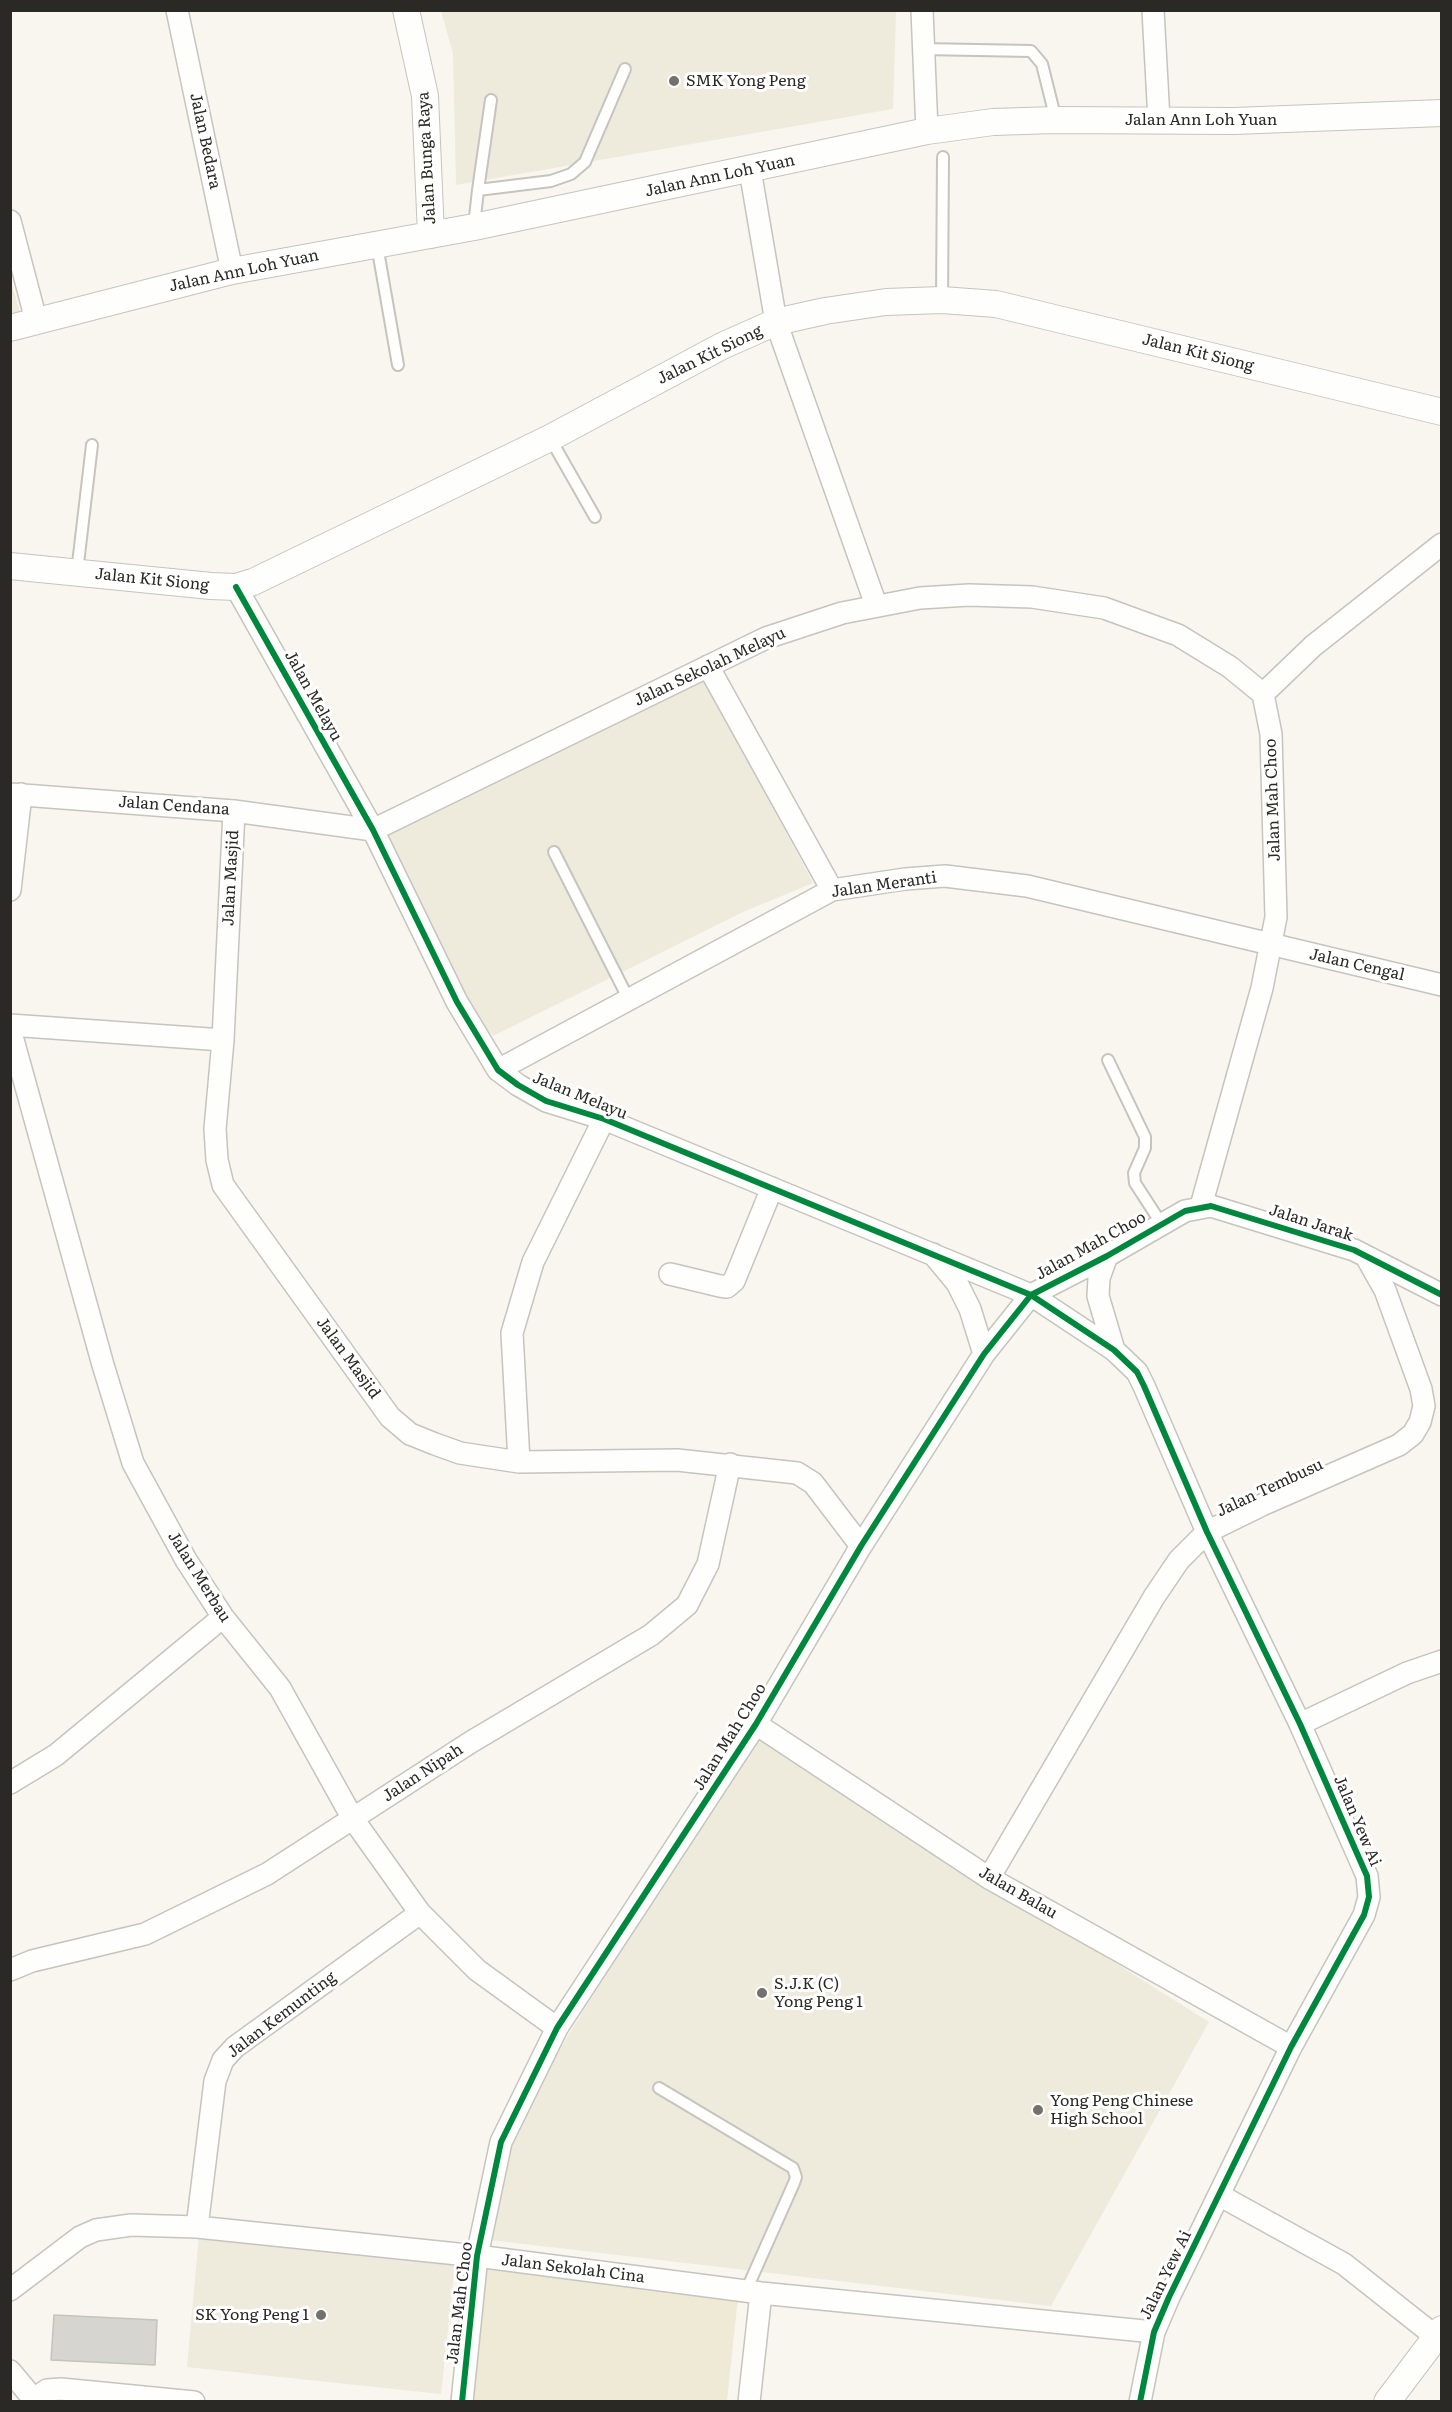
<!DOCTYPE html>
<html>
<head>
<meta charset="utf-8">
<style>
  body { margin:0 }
  #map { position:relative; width:1452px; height:2412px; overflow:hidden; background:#f8f6ee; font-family:Literata,serif }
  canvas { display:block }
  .frame { position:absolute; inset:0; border:12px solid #2a2925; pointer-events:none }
</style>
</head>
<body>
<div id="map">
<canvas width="1452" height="2412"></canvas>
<div class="frame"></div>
</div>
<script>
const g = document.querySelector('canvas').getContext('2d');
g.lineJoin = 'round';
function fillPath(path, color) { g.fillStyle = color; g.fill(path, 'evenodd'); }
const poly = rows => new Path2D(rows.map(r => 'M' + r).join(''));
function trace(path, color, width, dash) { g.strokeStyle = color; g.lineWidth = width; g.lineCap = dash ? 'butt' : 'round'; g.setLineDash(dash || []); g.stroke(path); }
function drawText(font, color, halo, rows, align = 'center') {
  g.font = font + ' Literata,serif'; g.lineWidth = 6; g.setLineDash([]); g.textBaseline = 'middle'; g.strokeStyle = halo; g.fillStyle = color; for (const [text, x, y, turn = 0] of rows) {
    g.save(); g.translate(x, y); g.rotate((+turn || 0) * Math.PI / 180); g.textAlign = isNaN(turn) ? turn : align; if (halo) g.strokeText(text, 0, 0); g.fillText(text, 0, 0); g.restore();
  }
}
fillPath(poly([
  [441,11,896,11,893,109,456,185,453,53],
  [10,279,21,315,10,319],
  [695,661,813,883,743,912,493,1036,464,1002,372,819],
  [754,1735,1209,2022,1051,2306,482,2239,506,2136],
  [199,2235,455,2263,441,2394,187,2367]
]), '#eeeadc');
fillPath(poly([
  [475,2260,739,2288,727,2401,460,2402]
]), '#efead6');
const building = poly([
  [54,2315,157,2320,155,2365,51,2360,54,2315]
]);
fillPath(building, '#d6d5cf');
trace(building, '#c4c3bd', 1.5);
const service = poly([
  [922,49,1031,51,1042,64,1056,120],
  [478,190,491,100],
  [474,226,478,190,551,181,571,174,585,162,625,69],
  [377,245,398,365],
  [942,300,943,157],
  [550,438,595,517],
  [77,572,92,445],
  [554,852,628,998],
  [1108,1060,1145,1137,1145,1148,1134,1173,1135,1183,1161,1223],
  [659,2088,793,2168,796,2177,794,2183,746,2291]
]);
const minor = poly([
  [177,10,232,271],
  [922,10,927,131],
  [1153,10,1159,120],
  [750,170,776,322,876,605],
  [10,221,36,320],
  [236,587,373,830,457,1002,498,1070,518,1085,546,1101,604,1119,1031,1295,1114,1350,1137,1372,1144,1386,1207,1532,1300,1724,1367,1876,1369,1897,1364,1915,1291,2047,1169,2297,1154,2332,1140,2402],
  [708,666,832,890],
  [1263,694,1313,646,1442,544],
  [10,794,234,811,373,830,766,638,842,613,920,598,969,595,1032,597,1104,608,1178,635,1230,667,1263,694],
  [234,811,223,1040,215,1129,217,1160,223,1185,390,1417,410,1434,435,1444,460,1453,519,1462,677,1460,797,1473,813,1483,861,1546],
  [10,890,21,794],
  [10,1025,223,1040],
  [10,1029,103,1365,133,1463,186,1560,223,1617,280,1688,353,1819,420,1913,477,1970,557,2028],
  [498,1070,832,890,905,879,945,876,1027,886,1442,985],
  [1201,1206,1262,988,1276,917,1271,734,1263,694],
  [933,1254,957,1283,970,1309,984,1354],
  [1107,1256,1099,1278,1098,1296,1114,1350],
  [670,1274,720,1286,727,1287,734,1281,772,1188],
  [519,1462,512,1333,533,1262,604,1119],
  [756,1724,989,1878,1291,2047],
  [1300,1724,1407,1673,1442,1661],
  [10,1783,56,1755,223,1617],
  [989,1878,1154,1597,1179,1560,1207,1532,1262,1505,1399,1445,1413,1434,1420,1422,1424,1406,1421,1389,1385,1290,1367,1258],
  [10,1970,32,1961,145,1934,267,1874,471,1742,651,1635,687,1605,708,1564,730,1464],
  [1219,2195,1344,2264,1435,2336],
  [197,2227,215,2081,223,2060,235,2047,420,1913],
  [10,2290,80,2237,96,2230,131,2225,197,2227,477,2256,761,2293,1154,2332],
  [10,2371,36,2402],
  [92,2392,194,2402],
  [34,2399,47,2390,61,2389,92,2392,90,2402],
  [462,2402,477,2256,501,2142,557,2028,756,1724,861,1546,984,1354,1031,1295,1107,1256,1185,1211,1211,1206,1354,1250,1442,1295],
  [749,2402,761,2293]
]);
const tertiary = poly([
  [406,10,425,96,431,235],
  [10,328,232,271,474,227,927,131,993,122,1056,120,1234,121,1442,113],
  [10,566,211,586,236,587,253,582,550,438,722,346,776,322,825,311,886,302,942,300,996,304,1442,412],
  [1387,2402,1442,2329]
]);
trace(service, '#c5c4be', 14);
trace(minor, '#c5c4be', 24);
trace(tertiary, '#c5c4be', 28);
trace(service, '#fefefc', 10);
trace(minor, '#fefefc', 21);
trace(tertiary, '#fefefc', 26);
trace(poly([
  [236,587,373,830,457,1002,498,1070,518,1085,546,1101,604,1119,1031,1295,1114,1350,1137,1372,1144,1386,1207,1532,1300,1724,1367,1876,1369,1897,1364,1915,1291,2047,1169,2297,1154,2332,1140,2402],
  [462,2402,477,2256,501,2142,557,2028,756,1724,861,1546,984,1354,1031,1295,1107,1256,1185,1211,1211,1206,1354,1250,1442,1295]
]), '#00873e', 6);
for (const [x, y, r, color] of [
  [674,81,6,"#72716b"],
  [762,1993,6,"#72716b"],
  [1038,2110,6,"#72716b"],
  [321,2315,6,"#72716b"]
]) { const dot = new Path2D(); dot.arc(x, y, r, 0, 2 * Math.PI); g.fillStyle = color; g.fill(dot); trace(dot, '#fff', 2); }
drawText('16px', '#2a2925', '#fff', [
  ["SMK Yong Peng",686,81],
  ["S.J.K (C)",774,1984],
  ["Yong Peng 1",774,2002],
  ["Yong Peng Chinese",1050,2101],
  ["High School",1050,2119],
  ["SK Yong Peng 1",309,2315,"right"]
], 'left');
drawText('16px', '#2a2925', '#fff', [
  ["Jalan Ann Loh Yuan",1201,120],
  ["Jalan Bedara",205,141,78],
  ["Jalan Bunga Raya",427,158,-93],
  ["Jalan Ann Loh Yuan",720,176,-12],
  ["Jalan Ann Loh Yuan",244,271,-12],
  ["Jalan Kit Siong",1198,353,14],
  ["Jalan Kit Siong",710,355,-26],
  ["Jalan Kit Siong",152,580,6],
  ["Jalan Sekolah Melayu",710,667,-25],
  ["Jalan Melayu",313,696,61],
  ["Jalan Mah Choo",1273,800,-92],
  ["Jalan Cendana",174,806,4],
  ["Jalan Masjid",231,878,-87],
  ["Jalan Meranti",884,885,-8],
  ["Jalan Cengal",1357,965,13],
  ["Jalan Melayu",580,1096,22],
  ["Jalan Jarak",1311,1223,18],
  ["Jalan Mah Choo",1091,1246,-29],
  ["Jalan Masjid",348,1358,54],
  ["Jalan Tembusu",1270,1488,-25],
  ["Jalan Merbau",199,1577,58],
  ["Jalan Mah Choo",730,1737,-58],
  ["Jalan Nipah",423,1773,-33],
  ["Jalan Yew Ai",1357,1821,67],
  ["Jalan Balau",1018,1893,30],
  ["Jalan Kemunting",282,2015,-37],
  ["Jalan Sekolah Cina",573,2269,7],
  ["Jalan Yew Ai",1166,2275,-64],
  ["Jalan Mah Choo",460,2303,-83]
]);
</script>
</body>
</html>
